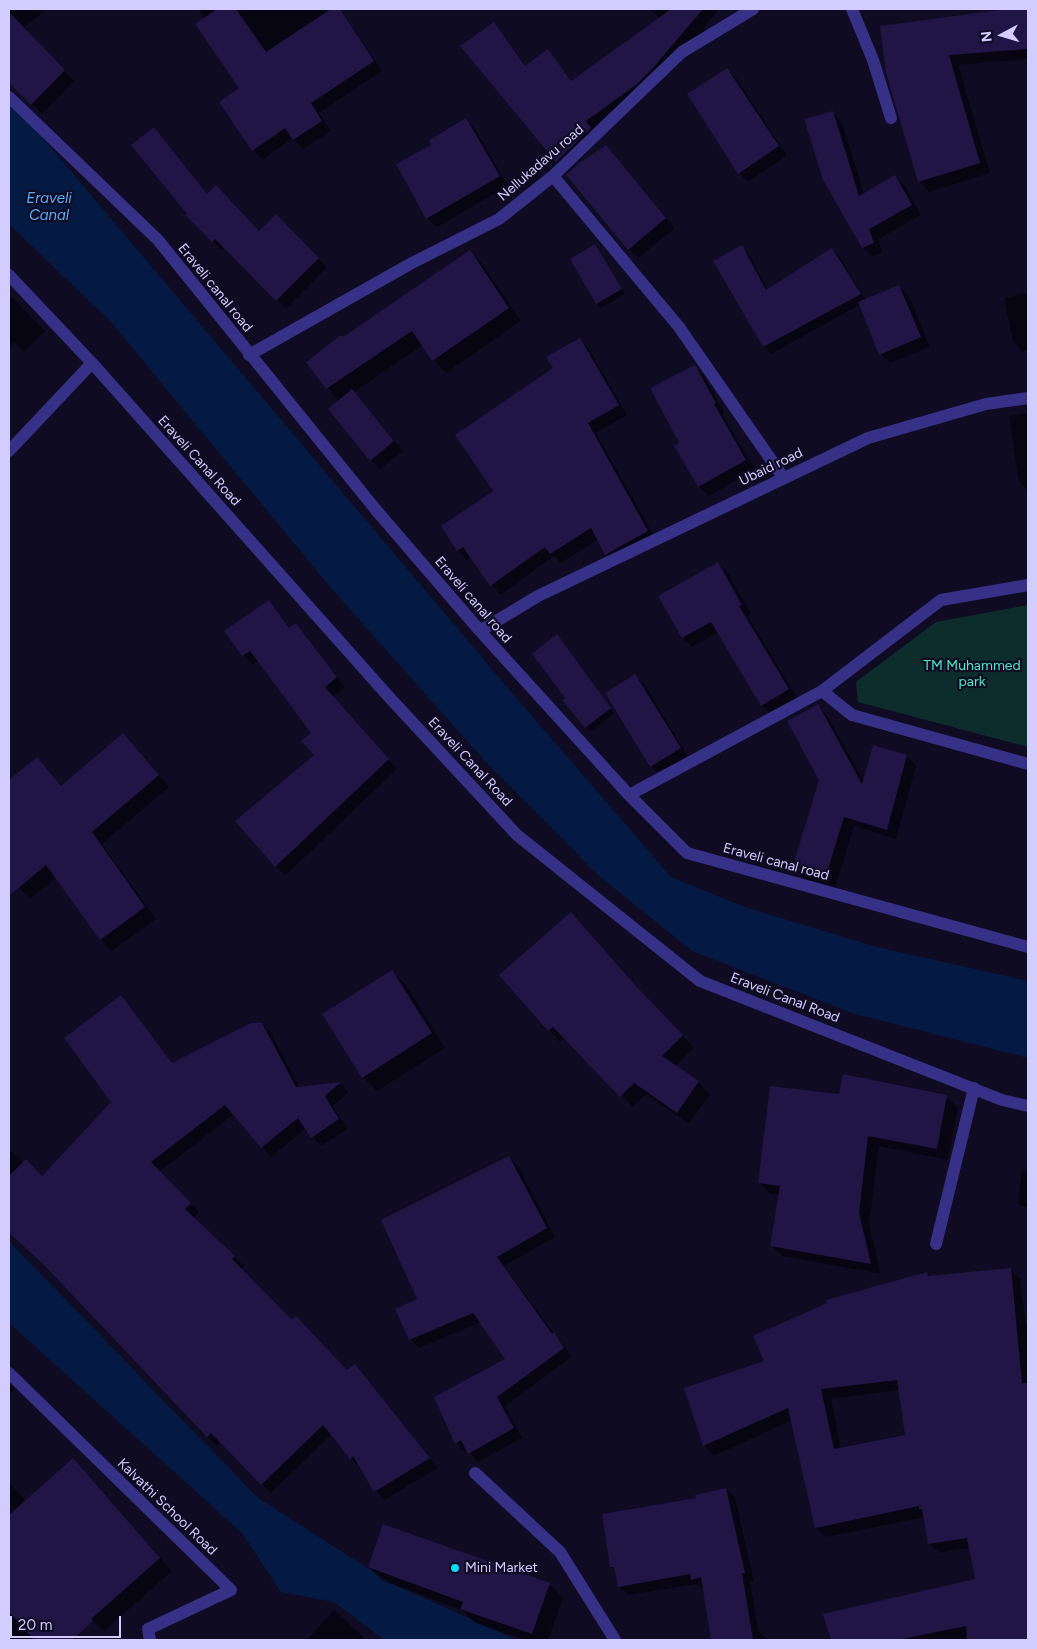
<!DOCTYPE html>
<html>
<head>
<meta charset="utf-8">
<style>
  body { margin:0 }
  #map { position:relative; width:1037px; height:1649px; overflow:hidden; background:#0f0b22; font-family:Figtree,sans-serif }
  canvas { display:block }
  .frame { position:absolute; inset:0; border:10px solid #d3ccff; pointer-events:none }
  .north { position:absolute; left:977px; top:10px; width:50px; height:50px; -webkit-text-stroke:4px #0f0b22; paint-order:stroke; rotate:264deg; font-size:14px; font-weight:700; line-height:20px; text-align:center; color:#d3ccff }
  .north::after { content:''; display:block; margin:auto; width:18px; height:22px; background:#d3ccff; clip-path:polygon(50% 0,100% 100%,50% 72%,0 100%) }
  .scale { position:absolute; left:10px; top:1616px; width:111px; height:22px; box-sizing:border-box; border:2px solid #d3ccff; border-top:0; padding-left:6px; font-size:15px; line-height:18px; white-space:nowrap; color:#d3ccff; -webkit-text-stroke:4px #0f0b22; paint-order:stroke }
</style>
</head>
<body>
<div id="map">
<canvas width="1037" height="1649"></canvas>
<div class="frame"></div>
<div class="north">N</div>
<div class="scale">20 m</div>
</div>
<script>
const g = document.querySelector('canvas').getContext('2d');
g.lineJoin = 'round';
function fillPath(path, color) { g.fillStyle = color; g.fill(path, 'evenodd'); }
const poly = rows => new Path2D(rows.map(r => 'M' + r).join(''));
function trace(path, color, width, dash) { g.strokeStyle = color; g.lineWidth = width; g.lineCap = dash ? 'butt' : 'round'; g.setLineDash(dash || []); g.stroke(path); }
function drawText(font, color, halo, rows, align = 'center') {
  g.font = font + ' Figtree,sans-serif'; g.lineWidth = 4.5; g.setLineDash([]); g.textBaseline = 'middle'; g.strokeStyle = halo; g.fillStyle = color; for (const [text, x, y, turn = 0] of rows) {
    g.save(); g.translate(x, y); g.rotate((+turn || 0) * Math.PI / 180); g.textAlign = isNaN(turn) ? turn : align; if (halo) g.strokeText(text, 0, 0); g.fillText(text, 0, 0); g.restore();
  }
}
fillPath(poly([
  [1028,605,1028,747,858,702,856,682,936,622]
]), '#0d2d2c');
fillPath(poly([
  [9,98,507,687,671,877,745,907,877,947,1028,981,1028,1058,855,1014,692,951,598,875,484,760,331,588,111,322,9,224],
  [9,1241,258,1498,391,1583,517,1640,384,1640,334,1602,281,1592,242,1533,9,1323]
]), '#041a42');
fillPath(poly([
  [9,9,47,9,14,35,9,30],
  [199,9,340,9,382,71,319,113,331,131,303,149,293,138,262,160,253,150,240,89],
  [649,9,719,9,704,27,711,39,690,44,566,170,557,161,494,23,526,66,548,51,572,81,660,18],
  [995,9,1028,9,1028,59,958,65,990,173,929,192,919,181,887,73,995,12],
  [35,41,74,81,42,114,9,81,9,67],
  [727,70,737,79,787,156,748,182,739,173],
  [832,112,842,122,864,194,895,176,905,186,921,215,878,239,882,252,872,257,863,247],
  [466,120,475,129,508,186,437,227,427,218,433,145],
  [154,128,208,195,260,232,276,216,327,267,286,309,224,247,221,250,187,215],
  [615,157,675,228,638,258,629,249],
  [595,246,625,294,601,308,597,303],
  [742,247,749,254,768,290,832,249,839,256,866,300,899,287,909,296,930,347,890,363,881,354,861,304,771,354,764,346,714,262],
  [470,251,482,264,521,321,446,373,433,360,423,345,354,392,403,451,380,469,371,460,339,401,307,362],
  [1028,293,1028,350,1022,352,1013,342,1004,298],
  [9,294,45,331,24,352,14,342,9,348],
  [580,339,589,349,627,415,596,433,657,541,616,563,606,554,598,539,561,563,554,556,500,595,471,557,467,560,458,550,494,492,554,369],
  [695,366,704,376,724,412,722,414,755,469,709,496,699,487,676,446,681,443],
  [1028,413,1028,491,1019,482,1009,416],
  [718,563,728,573,751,614,748,616,798,699,772,715,762,706,718,633,692,647,683,638,660,596],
  [269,602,290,628,296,624,305,634,345,687,333,697,397,769,285,876,237,821,316,755,312,733,258,661,252,665,226,632],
  [561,641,614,713,590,732,566,699],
  [635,676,645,685,689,758,661,776,651,766,606,694],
  [818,706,827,715,864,782,907,756,916,766,896,839,854,826,835,888,803,878,794,869,820,780],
  [134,746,169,787,102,844,156,919,112,951,101,940,57,877,30,899,9,875,9,781,36,758,62,787],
  [571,914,645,998,694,1047,675,1066,698,1082,710,1094,689,1124,646,1094,633,1107,565,1038,560,1042,549,1030],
  [392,972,406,985,445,1048,377,1091,363,1077],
  [121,997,173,1064,262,1024,271,1033,300,1088,340,1084,349,1092,333,1106,348,1129,321,1146,306,1128,271,1157,234,1114,159,1172,199,1212,193,1219,244,1266,241,1269,292,1322,347,1372,364,1375,438,1468,384,1500,332,1434,271,1493,221,1442,217,1446,208,1437,46,1266,9,1230,9,1150,42,1178,113,1102],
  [844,1076,947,1097,958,1108,948,1160,879,1146,869,1225,881,1274,782,1256,771,1245,779,1195,770,1194,759,1182,840,1095],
  [509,1158,518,1166,555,1237,504,1266,572,1357,505,1406,522,1438,478,1462,467,1450,465,1452,456,1443,507,1359,481,1322,419,1348,410,1339,418,1300],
  [1022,1171,1028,1172,1028,1207,1022,1207,1018,1202],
  [1010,1269,1020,1279,1026,1326,1028,1326,1028,1640,969,1640,968,1638,956,1640,832,1640,824,1615,976,1580,970,1548,939,1553,929,1543,925,1517,826,1537,816,1527,792,1420,714,1456,704,1445,686,1389,766,1361,927,1273,931,1277],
  [900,1390,906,1436,841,1449,831,1399],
  [9,1383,14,1390,9,1394],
  [85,1473,172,1571,104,1631,85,1614,69,1628,78,1640,9,1640,9,1483,26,1501],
  [726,1489,735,1498,754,1582,750,1582,758,1630,768,1640,712,1640,704,1587,701,1588,697,1584,628,1595,619,1586,617,1572,611,1567,697,1499],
  [369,1567,549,1584,563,1598,548,1640,525,1640,475,1623,462,1610,383,1581],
  [334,1610,367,1640,307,1640]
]), '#0007');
fillPath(poly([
  [217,9,236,9,266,52,331,9,340,9,374,61,311,103,322,121,293,140,285,128,252,151,219,102,239,88,195,24],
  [671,9,703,9,653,68,636,85,586,121,591,128,556,162,460,46,494,22,525,66,548,49,571,81],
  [1006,9,1028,9,1028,49,949,55,980,163,918,182,886,73,880,26],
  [9,12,65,70,31,105,9,83],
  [727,68,779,146,738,174,687,94],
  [833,111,859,196,895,175,912,205,869,229,874,243,862,248,823,180,804,119],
  [466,118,500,176,426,219,396,164,431,145,429,140],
  [154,127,207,194,216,185,259,231,276,214,319,258,276,301,215,239,212,242,185,215,187,214,131,145],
  [606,145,666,218,628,250,566,175,579,163],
  [595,244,622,289,596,304,570,259],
  [742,245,766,290,832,248,861,294,763,347,713,261],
  [470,250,509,308,432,361,412,331,326,389,306,362,341,335,343,337],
  [899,285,921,337,879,355,858,302],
  [580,338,619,405,588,423,648,531,605,555,591,528,550,554,545,547,490,586,463,547,457,551,441,526,493,491,455,435,553,368,546,357],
  [695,365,716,403,714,404,746,460,698,487,674,446,679,443,650,388],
  [352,389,394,441,370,461,328,409],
  [718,562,742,605,739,606,789,689,761,706,711,622,682,638,658,596],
  [269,600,289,628,296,623,337,677,325,687,389,759,275,867,235,821,314,755,301,741,311,733,250,651,242,656,224,631],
  [557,634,611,708,585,728,562,700,565,698,532,654],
  [635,674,681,748,650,767,605,693],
  [818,704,862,784,873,745,907,755,887,830,844,817,825,879,792,869,819,780,787,721],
  [123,733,159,775,92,832,145,907,100,940,46,865,9,896,9,780,37,757,61,786],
  [571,912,634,984,683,1035,662,1056,699,1081,677,1113,634,1083,620,1097,553,1027,548,1031,499,975],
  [392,970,432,1033,362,1078,322,1014],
  [121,995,172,1063,251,1023,262,1023,296,1087,341,1082,325,1096,339,1119,311,1138,298,1118,261,1148,225,1105,151,1162,191,1203,185,1209,235,1256,232,1259,292,1320,296,1316,347,1370,355,1364,430,1458,374,1492,353,1456,350,1459,323,1425,261,1485,211,1433,207,1437,42,1263,9,1233,9,1176,26,1159,42,1176,111,1102,64,1038],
  [843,1074,947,1095,937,1149,868,1136,859,1213,871,1264,770,1246,780,1186,758,1183,770,1086,839,1094],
  [509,1156,547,1228,497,1257,552,1334,554,1332,564,1348,497,1397,514,1428,468,1454,461,1440,455,1444,434,1397,505,1359,473,1313,409,1340,395,1309,417,1299,381,1220],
  [1011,1268,1022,1383,1028,1383,1028,1640,967,1640,966,1626,897,1640,831,1640,823,1614,975,1579,967,1538,928,1544,922,1509,919,1509,919,1506,815,1528,788,1408,703,1446,684,1388,764,1361,753,1336,827,1303,826,1300,927,1272,928,1276],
  [897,1380,905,1435,834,1449,821,1389],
  [73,1458,160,1558,91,1619,93,1621,72,1640,34,1640,9,1612,9,1515],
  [726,1488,745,1573,742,1573,753,1640,711,1640,701,1577,691,1580,690,1574,618,1587,614,1567,610,1567,602,1514,696,1498,695,1495],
  [383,1524,550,1583,532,1634,460,1609,463,1602,368,1567]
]), '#201545');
trace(poly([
  [852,9,873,60,891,118],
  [9,97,158,240,376,510,480,631,629,795,687,853,1028,947],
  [553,176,679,327,783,477],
  [9,275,92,363,389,697,517,835,700,981,1002,1100,1028,1106],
  [249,355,410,264,499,219,553,176,682,52,753,9],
  [9,451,92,363],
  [480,631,538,596,868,438,986,404,1028,398],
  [822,691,852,715,1028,764],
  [629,795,822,691,941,600,1028,585],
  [936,1244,974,1088],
  [9,1373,231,1590,148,1629,150,1640],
  [475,1473,560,1552,615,1640]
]), '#363186', 12);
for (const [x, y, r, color] of [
  [455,1568,5,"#00dbf7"]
]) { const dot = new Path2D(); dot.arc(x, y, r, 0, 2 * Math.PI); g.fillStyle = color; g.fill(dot); trace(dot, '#0f0b22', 2); }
drawText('14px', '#d3ccff', '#0f0b22', [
  ["Nellukadavu road",541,163,-41],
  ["Eraveli canal road",215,288,51],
  ["Eraveli Canal Road",199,461,48],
  ["Ubaid road",771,467,-26],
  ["Eraveli canal road",473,600,49],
  ["Eraveli Canal Road",470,762,47],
  ["Eraveli canal road",776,862,15],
  ["Eraveli Canal Road",785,998,21],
  ["Kalvathi School Road",167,1507,44]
]);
drawText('14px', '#4cebc6', '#0f0b22', [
  ["TM Muhammed",972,666],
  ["park",972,682]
]);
drawText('14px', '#d3ccff', '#0f0b22', [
  ["Mini Market",465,1568]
], 'left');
drawText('italic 15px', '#5ab0ff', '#0f0b22', [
  ["Eraveli",49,199],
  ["Canal",49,216]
]);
</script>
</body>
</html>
